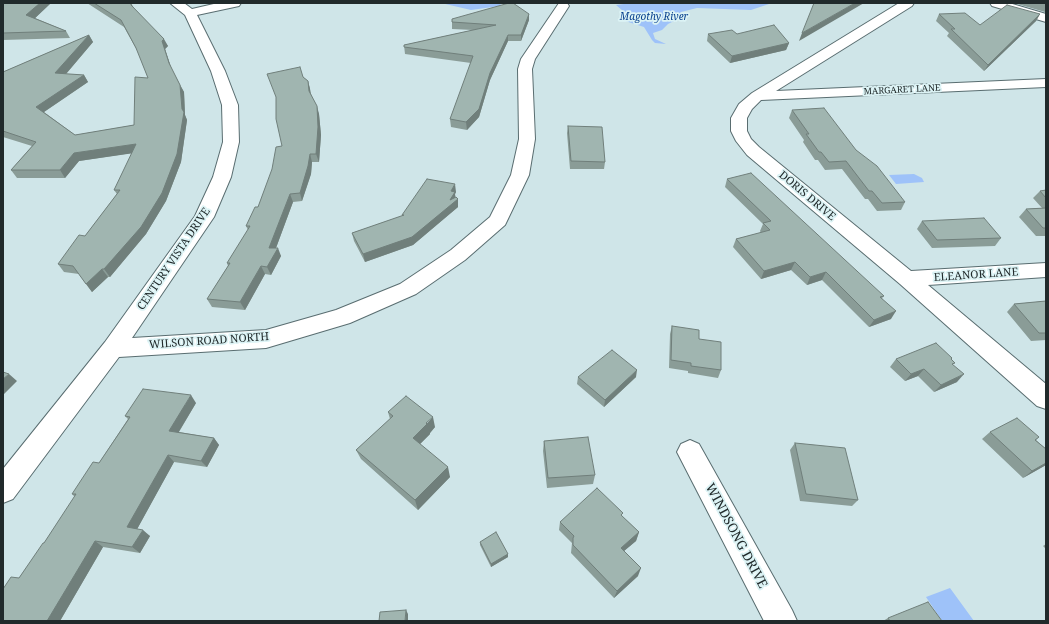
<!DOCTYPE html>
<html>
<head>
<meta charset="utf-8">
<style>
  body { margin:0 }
  #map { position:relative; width:1049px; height:624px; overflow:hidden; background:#cfe5e8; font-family:"Noto Serif",serif }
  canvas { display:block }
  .frame { position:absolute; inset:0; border:4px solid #212a2b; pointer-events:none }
</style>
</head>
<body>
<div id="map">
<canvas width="1049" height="624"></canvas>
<div class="frame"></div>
</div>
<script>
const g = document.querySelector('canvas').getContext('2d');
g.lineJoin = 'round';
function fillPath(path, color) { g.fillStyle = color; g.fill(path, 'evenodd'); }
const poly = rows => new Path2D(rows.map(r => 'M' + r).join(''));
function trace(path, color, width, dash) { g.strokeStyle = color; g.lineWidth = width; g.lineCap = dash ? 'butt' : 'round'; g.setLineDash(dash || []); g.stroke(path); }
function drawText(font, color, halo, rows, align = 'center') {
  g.font = font + ' "Noto Serif",serif'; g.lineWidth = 3.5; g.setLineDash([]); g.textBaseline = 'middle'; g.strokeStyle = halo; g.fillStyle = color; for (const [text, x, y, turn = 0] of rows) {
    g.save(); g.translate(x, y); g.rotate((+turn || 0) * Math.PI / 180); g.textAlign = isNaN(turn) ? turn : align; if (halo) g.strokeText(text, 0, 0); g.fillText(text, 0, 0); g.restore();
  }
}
fillPath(poly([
  [441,3,501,3,500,6,471,10],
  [631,3,772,3,751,10,697,8,681,12,674,21,668,24,662,30,653,33,655,39,666,44,655,43,652,40,644,27,619,19,623,11,616,5],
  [914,174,922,178,924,182,896,184,889,175],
  [950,588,974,621,942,621,926,597]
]), '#9ec2f9');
const minor = poly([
  [170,3,184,3,192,9,218,3,241,3,239,6,197,15,225,71,238,105,239,142,231,177,214,217,132,338,266,330,336,310,400,284,451,250,490,217,511,175,519,139,518,69,521,59,559,3,567,3,569,6,535,59,532,69,535,139,529,175,505,225,465,260,416,294,350,323,266,348,119,357,13,499,3,503,3,469,105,342,195,216,213,177,223,142,222,105,211,71,185,15,170,3],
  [899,3,914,3,912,6,776,91,1046,79,1046,87,761,100,752,109,747,118,747,131,751,139,759,147,911,271,1046,263,1046,277,928,285,1046,384,1046,409,1037,406,900,284,747,155,736,141,731,131,731,118,739,104,752,93,899,3],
  [990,3,1009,3,1046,14,1046,22,992,6,990,3],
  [690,440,699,444,792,610,797,621,764,621,677,452,681,444,690,440]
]);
trace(minor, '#596d70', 2);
fillPath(minor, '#fff');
fillPath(poly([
  [3,3,51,3,35,18,66,31,70,38,3,40],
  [87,3,131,3,134,8,168,46,165,49,171,68,184,92,185,115,187,120,181,162,166,201,146,234,110,277,108,277,92,292,79,274,64,272,58,264,85,236,117,194,114,190,132,153,79,161,65,178,17,178,11,170,32,146,3,137,3,72,89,35,93,42,66,74,84,75,88,82,44,112,75,135,134,125,148,78,138,52,124,27],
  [1014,3,1046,3,1046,11,1045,12],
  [529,14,529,20,521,41,508,41,490,80,479,117,467,130,451,127,450,119,471,63,405,54,404,45,473,30,452,29,452,19],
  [939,14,980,25,1040,14,1036,21,984,71,947,36,949,33,936,21],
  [708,34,737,34,789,43,786,50,730,63,707,41],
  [303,77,308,81,310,89,311,94,319,114,321,135,319,162,312,162,311,174,302,201,293,202,276,248,281,256,271,275,265,274,245,310,212,307,207,299,228,266,227,263,248,230,246,226,258,207,282,146],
  [792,110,856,150,905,202,901,210,877,211,868,199,865,199,842,169,825,170,818,160,815,160,803,142,804,140,789,118],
  [568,126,605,162,604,169,570,169,567,133],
  [727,179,884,296,882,298,891,319,869,327,822,280,807,285,791,270,761,279,733,247,736,239,761,233,760,231,763,224,725,187],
  [1046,190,1046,236,1036,236,1019,217,1026,209,1042,208,1033,198,1040,191],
  [456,192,455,194,455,198,458,207,413,245,365,262,354,241,352,233,402,216,402,215],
  [922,221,1001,238,995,246,932,248,917,229],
  [1046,301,1046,340,1031,341,1007,312,1014,304],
  [672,326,699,339,721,370,718,378,688,373,688,371,669,368,670,334],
  [896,359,951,360,953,365,957,382,934,392,918,376,905,381,890,367],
  [578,377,636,377,604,407,577,384],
  [196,403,179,432,214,438,219,445,207,467,174,462,137,529,150,536,140,553,103,547,60,621,3,621,19,578,44,543,75,497,72,494,99,463,128,419,125,416],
  [388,412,435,427,430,433,430,434,420,444,450,477,418,510,361,459,356,450,390,419],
  [990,432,1039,437,1036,440,1046,449,1046,465,1023,478,982,439],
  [544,441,595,475,593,484,547,488,543,451],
  [795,443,858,500,852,506,800,501,790,450],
  [622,516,639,532,636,541,624,551,638,576,614,598,571,553,572,543,559,530,560,522],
  [480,542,508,554,508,557,491,567,480,545],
  [1046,544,1046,549,1043,546],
  [888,618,942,621,883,621]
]), '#8a9c97');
fillPath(poly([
  [40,3,51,3,31,22,26,15],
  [855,3,864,3,799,41,802,33],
  [529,14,529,20,521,41,521,35],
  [1040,14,1036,21,984,71,988,65],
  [89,35,93,42,60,81,55,73],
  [508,35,508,41,490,80,479,117,467,130,466,122],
  [164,39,168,46,165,49,172,70,169,63,162,41],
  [789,43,786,50,730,63,732,56],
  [84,75,88,82,41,114,36,107],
  [308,81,310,89,311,98,309,91],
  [180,85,184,92,185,115,187,120,181,162,166,201,146,234,110,277,104,269,182,109],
  [317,106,319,114,321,135,319,162,316,154],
  [136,144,141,152,79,161,65,178,60,170,74,153],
  [310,154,312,162,311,174,302,201,300,193],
  [455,184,456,192,455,194,456,200,458,199,458,207,413,245,365,262,363,254,450,200,451,191],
  [290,194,293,202,273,256,269,248],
  [278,248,281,256,271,275,267,267],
  [795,262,791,270,761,279,764,271],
  [261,266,265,274,245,310,240,302],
  [102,269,108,277,92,292,86,284],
  [826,272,822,280,807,285,810,277],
  [896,311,891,319,869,327,874,320],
  [924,369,918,376,905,381,911,374],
  [637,370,636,377,604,407,605,400],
  [9,374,17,381,3,395,3,379],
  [964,374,957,382,934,392,941,385],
  [191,395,196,403,175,438,169,431],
  [433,417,435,427,430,433,430,434,415,449,413,438],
  [214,438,219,445,207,467,201,461],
  [168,455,174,462,135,533,127,527],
  [1046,463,1046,465,1023,478,1032,471],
  [448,467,450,477,418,510,415,500],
  [143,530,150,536,140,553,132,547],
  [639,532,636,541,618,556,621,548],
  [95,541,103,547,60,621,47,621],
  [508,554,508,557,491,567,491,564],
  [641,568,638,576,614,598,617,591],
  [406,610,408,614,408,621,405,621]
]), '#707f7b');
const building = poly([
  [3,3,40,3,26,15,66,31,3,33,3,3],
  [94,3,131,3,131,5,164,39,162,41,169,63,180,85,182,109,184,112,177,154,162,193,141,227,104,269,102,269,86,284,73,266,58,264,79,235,85,236,120,190,114,190,136,144,74,153,60,170,11,170,36,142,3,131,3,72,89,35,55,73,84,75,36,107,75,135,134,125,135,77,148,78,136,48,121,20,94,3],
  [509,3,513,3,529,14,521,35,508,35,490,73,479,109,466,122,450,119,473,56,404,47,404,45,496,25,452,22,452,19,509,3],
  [814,3,855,3,802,33,814,3],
  [1007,5,1040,14,988,65,951,29,955,29,939,14,965,13,980,25,1007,5],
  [774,25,789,43,732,56,708,34,732,30,737,34,774,25],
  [300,67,303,77,308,81,309,91,317,106,318,127,316,154,310,154,308,166,300,193,290,194,269,248,278,248,267,267,261,266,240,302,207,299,230,263,227,263,250,226,246,226,255,207,258,207,272,169,276,147,282,146,276,119,276,97,267,74,300,67],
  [824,108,856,150,877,166,905,202,882,203,872,191,869,191,846,161,829,162,821,152,819,152,806,134,809,134,792,110,824,108],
  [568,126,602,127,605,162,571,161,568,126],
  [751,173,884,296,880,297,896,311,874,320,826,272,810,277,795,262,764,271,736,239,770,230,763,223,771,221,727,179,751,173],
  [427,179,455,184,451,191,455,192,450,200,456,197,458,199,412,237,363,254,352,233,404,215,402,215,427,179],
  [1046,190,1046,198,1040,191,1046,190],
  [1046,208,1046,228,1043,228,1026,209,1046,208],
  [984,218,1001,238,937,240,922,221,984,218],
  [1046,301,1046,333,1039,333,1014,304,1046,301],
  [672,326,699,330,699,339,721,342,721,370,691,366,691,363,671,360,672,326],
  [936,343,952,358,951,359,955,363,952,364,964,374,941,385,924,369,911,374,896,359,936,343],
  [612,350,637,370,605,400,578,377,612,350],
  [3,372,9,374,3,379,3,372],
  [143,389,191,395,169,431,214,438,201,461,168,455,127,527,143,530,132,547,95,541,47,621,3,621,3,589,11,577,19,578,43,543,44,543,76,494,72,494,93,462,99,463,130,417,125,416,143,389],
  [406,396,433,417,426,423,427,424,413,438,448,467,415,500,356,450,393,416,388,412,406,396],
  [1017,418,1039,437,1035,440,1046,449,1046,463,1032,471,990,432,1017,418],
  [588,437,595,475,548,478,544,441,588,437],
  [795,443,845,448,858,500,806,494,795,443],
  [597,488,623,513,621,515,639,532,621,548,641,568,617,591,573,545,573,538,574,536,560,522,597,488],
  [496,532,508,554,491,564,480,542,496,532],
  [928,602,942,621,890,621,888,618,928,602],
  [406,610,405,621,379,621,380,612,406,610]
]);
fillPath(building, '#a0b5b0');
trace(building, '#707f7b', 1);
drawText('9px', '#212a2b', '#dcf3f5', [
  ["MARGARET LANE",902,90,-3]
]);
drawText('italic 10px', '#053e8c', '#dcf3f5', [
  ["Magothy River",654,17]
]);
drawText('11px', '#212a2b', '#dcf3f5', [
  ["DORIS DRIVE",807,196,40],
  ["CENTURY VISTA DRIVE",174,259,-56],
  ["ELEANOR LANE",976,275,-4],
  ["WILSON ROAD NORTH",209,341,-4]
]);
drawText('13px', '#212a2b', '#dcf3f5', [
  ["WINDSONG DRIVE",736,536,62]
]);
</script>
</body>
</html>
